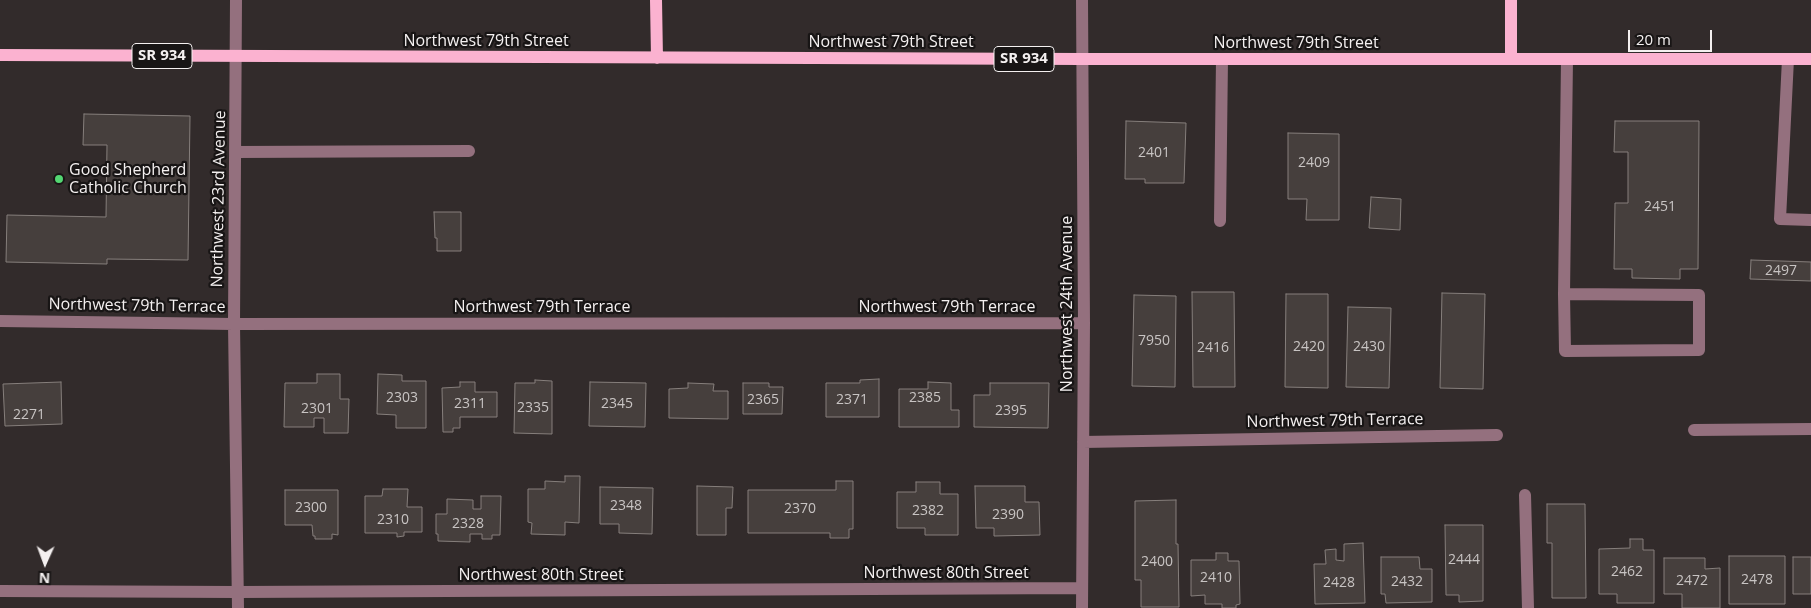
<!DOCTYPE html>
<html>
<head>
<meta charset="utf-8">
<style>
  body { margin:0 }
  #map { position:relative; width:1811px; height:608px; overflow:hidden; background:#322b2b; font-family:"Open Sans",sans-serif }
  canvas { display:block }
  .north { position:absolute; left:20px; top:538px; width:50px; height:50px; -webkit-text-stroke:4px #181515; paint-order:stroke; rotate:182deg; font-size:14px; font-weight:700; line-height:20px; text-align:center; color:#f4f0f0 }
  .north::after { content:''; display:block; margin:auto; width:18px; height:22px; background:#f4f0f0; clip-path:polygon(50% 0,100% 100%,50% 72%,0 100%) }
  .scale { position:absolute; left:1628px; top:30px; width:84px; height:22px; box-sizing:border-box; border:2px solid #f4f0f0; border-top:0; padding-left:6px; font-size:15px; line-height:18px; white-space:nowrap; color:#f4f0f0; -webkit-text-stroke:4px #181515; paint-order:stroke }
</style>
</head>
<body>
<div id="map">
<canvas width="1811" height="608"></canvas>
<div class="north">N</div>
<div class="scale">20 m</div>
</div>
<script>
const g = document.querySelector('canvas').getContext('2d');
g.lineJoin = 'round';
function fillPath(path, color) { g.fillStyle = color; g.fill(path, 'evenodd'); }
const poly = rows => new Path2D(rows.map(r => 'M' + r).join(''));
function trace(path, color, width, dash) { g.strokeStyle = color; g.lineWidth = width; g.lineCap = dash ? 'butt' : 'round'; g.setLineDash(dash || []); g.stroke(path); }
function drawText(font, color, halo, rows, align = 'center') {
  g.font = font + ' "Open Sans",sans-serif'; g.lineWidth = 4.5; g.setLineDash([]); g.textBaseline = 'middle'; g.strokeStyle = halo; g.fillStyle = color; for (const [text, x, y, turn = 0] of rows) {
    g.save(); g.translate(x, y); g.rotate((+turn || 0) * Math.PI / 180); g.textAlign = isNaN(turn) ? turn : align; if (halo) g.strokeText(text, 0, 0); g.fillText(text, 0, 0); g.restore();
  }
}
const building = poly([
  [84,114,190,116,188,260,107,259,107,264,6,262,7,215,106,217,107,145,83,145,84,114],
  [1126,121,1186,123,1184,183,1145,183,1145,179,1125,179,1126,121],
  [1615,121,1699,121,1698,269,1680,269,1680,279,1632,278,1632,269,1614,269,1615,203,1628,203,1628,152,1614,152,1615,121],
  [1288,133,1339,134,1339,220,1306,220,1307,199,1288,199,1288,133],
  [1371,197,1401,199,1400,230,1369,228,1371,197],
  [434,212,461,212,461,251,437,251,437,238,435,238,434,212],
  [1751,260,1811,262,1811,281,1750,279,1751,260],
  [1192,292,1234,292,1235,387,1193,387,1192,292],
  [1442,293,1485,294,1483,389,1440,388,1442,293],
  [1286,294,1328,294,1328,388,1285,387,1286,294],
  [1134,295,1176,296,1175,387,1132,386,1134,295],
  [1348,307,1391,308,1389,388,1346,387,1348,307],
  [317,374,340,374,340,399,349,399,348,433,324,433,324,418,314,418,314,427,284,427,285,383,317,383,317,374],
  [378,374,402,375,402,381,426,381,426,428,396,428,396,415,377,414,378,374],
  [879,379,879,417,826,417,826,383,860,383,860,380,879,379],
  [535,380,552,381,552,434,514,433,515,383,535,383,535,380],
  [61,382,62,424,5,426,3,384,61,382],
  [460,382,475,382,475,392,497,392,497,417,460,417,460,428,453,428,453,432,443,432,442,388,460,387,460,382],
  [590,382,646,383,645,427,589,426,590,382],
  [928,382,951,383,951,410,959,410,959,427,899,427,899,389,928,389,928,382],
  [688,383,714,384,713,391,728,391,728,419,669,418,669,389,688,388,688,383],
  [743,383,769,383,769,387,783,387,782,414,743,414,743,383],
  [990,383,1049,383,1048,428,974,427,974,395,990,395,990,383],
  [565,476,580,476,579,523,565,522,565,535,531,534,532,523,528,522,528,489,545,489,545,481,565,482,565,476],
  [836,481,853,481,853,529,849,529,849,538,830,538,830,533,748,533,748,490,836,490,836,481],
  [916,482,940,482,940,494,958,494,958,535,925,535,925,528,897,528,897,492,916,492,916,482],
  [697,486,733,487,732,508,726,508,726,535,697,535,697,486],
  [975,486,1025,486,1025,502,1039,502,1040,535,994,536,994,528,976,528,975,486],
  [600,487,653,488,652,534,619,533,619,524,600,524,600,487],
  [383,489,408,489,407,507,422,507,422,532,404,532,404,536,397,537,397,533,365,533,365,496,382,496,383,489],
  [285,490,338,490,338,535,332,534,332,539,315,539,315,536,313,536,312,525,285,525,285,490],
  [481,496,501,496,500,535,492,535,492,539,482,539,482,534,470,534,470,542,438,541,438,534,436,534,436,514,447,514,447,499,473,500,473,509,481,509,481,496],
  [1176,500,1176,544,1178,544,1179,607,1141,607,1141,580,1135,580,1135,501,1176,500],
  [1547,504,1585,504,1586,598,1552,598,1552,543,1547,543,1547,504],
  [1445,525,1483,525,1483,601,1459,602,1459,595,1446,595,1445,525],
  [1630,539,1643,539,1643,550,1654,550,1654,603,1617,603,1617,594,1599,594,1599,549,1630,548,1630,539],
  [1363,543,1365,603,1315,604,1314,564,1326,564,1325,550,1336,549,1336,560,1344,561,1344,544,1363,543],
  [1216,553,1228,553,1228,561,1239,561,1240,604,1236,605,1236,608,1222,608,1222,604,1205,604,1205,595,1191,596,1191,560,1216,560,1216,553],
  [1729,556,1785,556,1785,604,1729,604,1729,556],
  [1381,557,1419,557,1420,569,1432,569,1432,602,1386,603,1385,594,1381,594,1381,557],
  [1793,557,1811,557,1811,594,1793,594,1793,557],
  [1664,558,1705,558,1705,569,1720,568,1720,608,1682,608,1682,594,1664,594,1664,558]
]);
fillPath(building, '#463f3d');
trace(building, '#867f7c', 1);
trace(poly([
  [236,0,234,324,238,608],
  [1788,59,1780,219,1811,220],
  [235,152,469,151],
  [1220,221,1222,59],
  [1564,294,1699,295,1699,350,1565,351,1564,294,1567,59],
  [0,321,234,324,1084,323],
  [1694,430,1811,429],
  [1083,442,1497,435],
  [1525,495,1528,608],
  [0,591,238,592,1082,588],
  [1082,608,1084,323,1082,0]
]), '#94707e', 12);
trace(poly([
  [656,0,657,58],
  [0,55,1083,59,1811,59],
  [1511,59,1511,0]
]), '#fbb2d0', 12);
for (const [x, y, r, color] of [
  [59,179,5,"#53d672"]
]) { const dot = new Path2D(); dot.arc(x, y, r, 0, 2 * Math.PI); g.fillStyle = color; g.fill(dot); trace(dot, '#181515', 2); }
drawText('14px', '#c8c4c3', null, [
  ["2401",1154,153],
  ["2409",1314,163],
  ["2451",1660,207],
  ["2497",1781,271],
  ["7950",1154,341],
  ["2420",1309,347],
  ["2430",1369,347],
  ["2416",1213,348],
  ["2303",402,398],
  ["2385",925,398],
  ["2365",763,400],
  ["2371",852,400],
  ["2311",470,404],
  ["2345",617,404],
  ["2335",533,408],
  ["2301",317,409],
  ["2395",1011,411],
  ["2271",29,415],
  ["2348",626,506],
  ["2300",311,508],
  ["2370",800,509],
  ["2382",928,511],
  ["2390",1008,515],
  ["2310",393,520],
  ["2328",468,524],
  ["2444",1464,560],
  ["2400",1157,562],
  ["2462",1627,572],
  ["2410",1216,578],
  ["2478",1757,580],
  ["2472",1692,581],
  ["2432",1407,582],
  ["2428",1339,583]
]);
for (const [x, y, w] of [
  [162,56,60],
  [1024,59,60]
]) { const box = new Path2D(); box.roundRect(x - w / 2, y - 12.5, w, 25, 4); g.fillStyle = '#181515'; g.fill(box); trace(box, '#f4f0f0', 1); }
drawText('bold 15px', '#f4f0f0', null, [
  ["SR 934",162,56],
  ["SR 934",1024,59]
]);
drawText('16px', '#f4f0f0', '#181515', [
  ["Northwest 79th Street",486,41],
  ["Northwest 79th Street",891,42],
  ["Northwest 79th Street",1296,43],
  ["Northwest 23rd Avenue",219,199,-89],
  ["Northwest 24th Avenue",1067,304,-90],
  ["Northwest 79th Terrace",137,306,1],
  ["Northwest 79th Terrace",542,307],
  ["Northwest 79th Terrace",947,307],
  ["Northwest 79th Terrace",1335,421,-1],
  ["Northwest 80th Street",946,573],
  ["Northwest 80th Street",541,575]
]);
drawText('16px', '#f4f0f0', '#181515', [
  ["Good Shepherd",69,170],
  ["Catholic Church",69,188]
], 'left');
</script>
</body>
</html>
